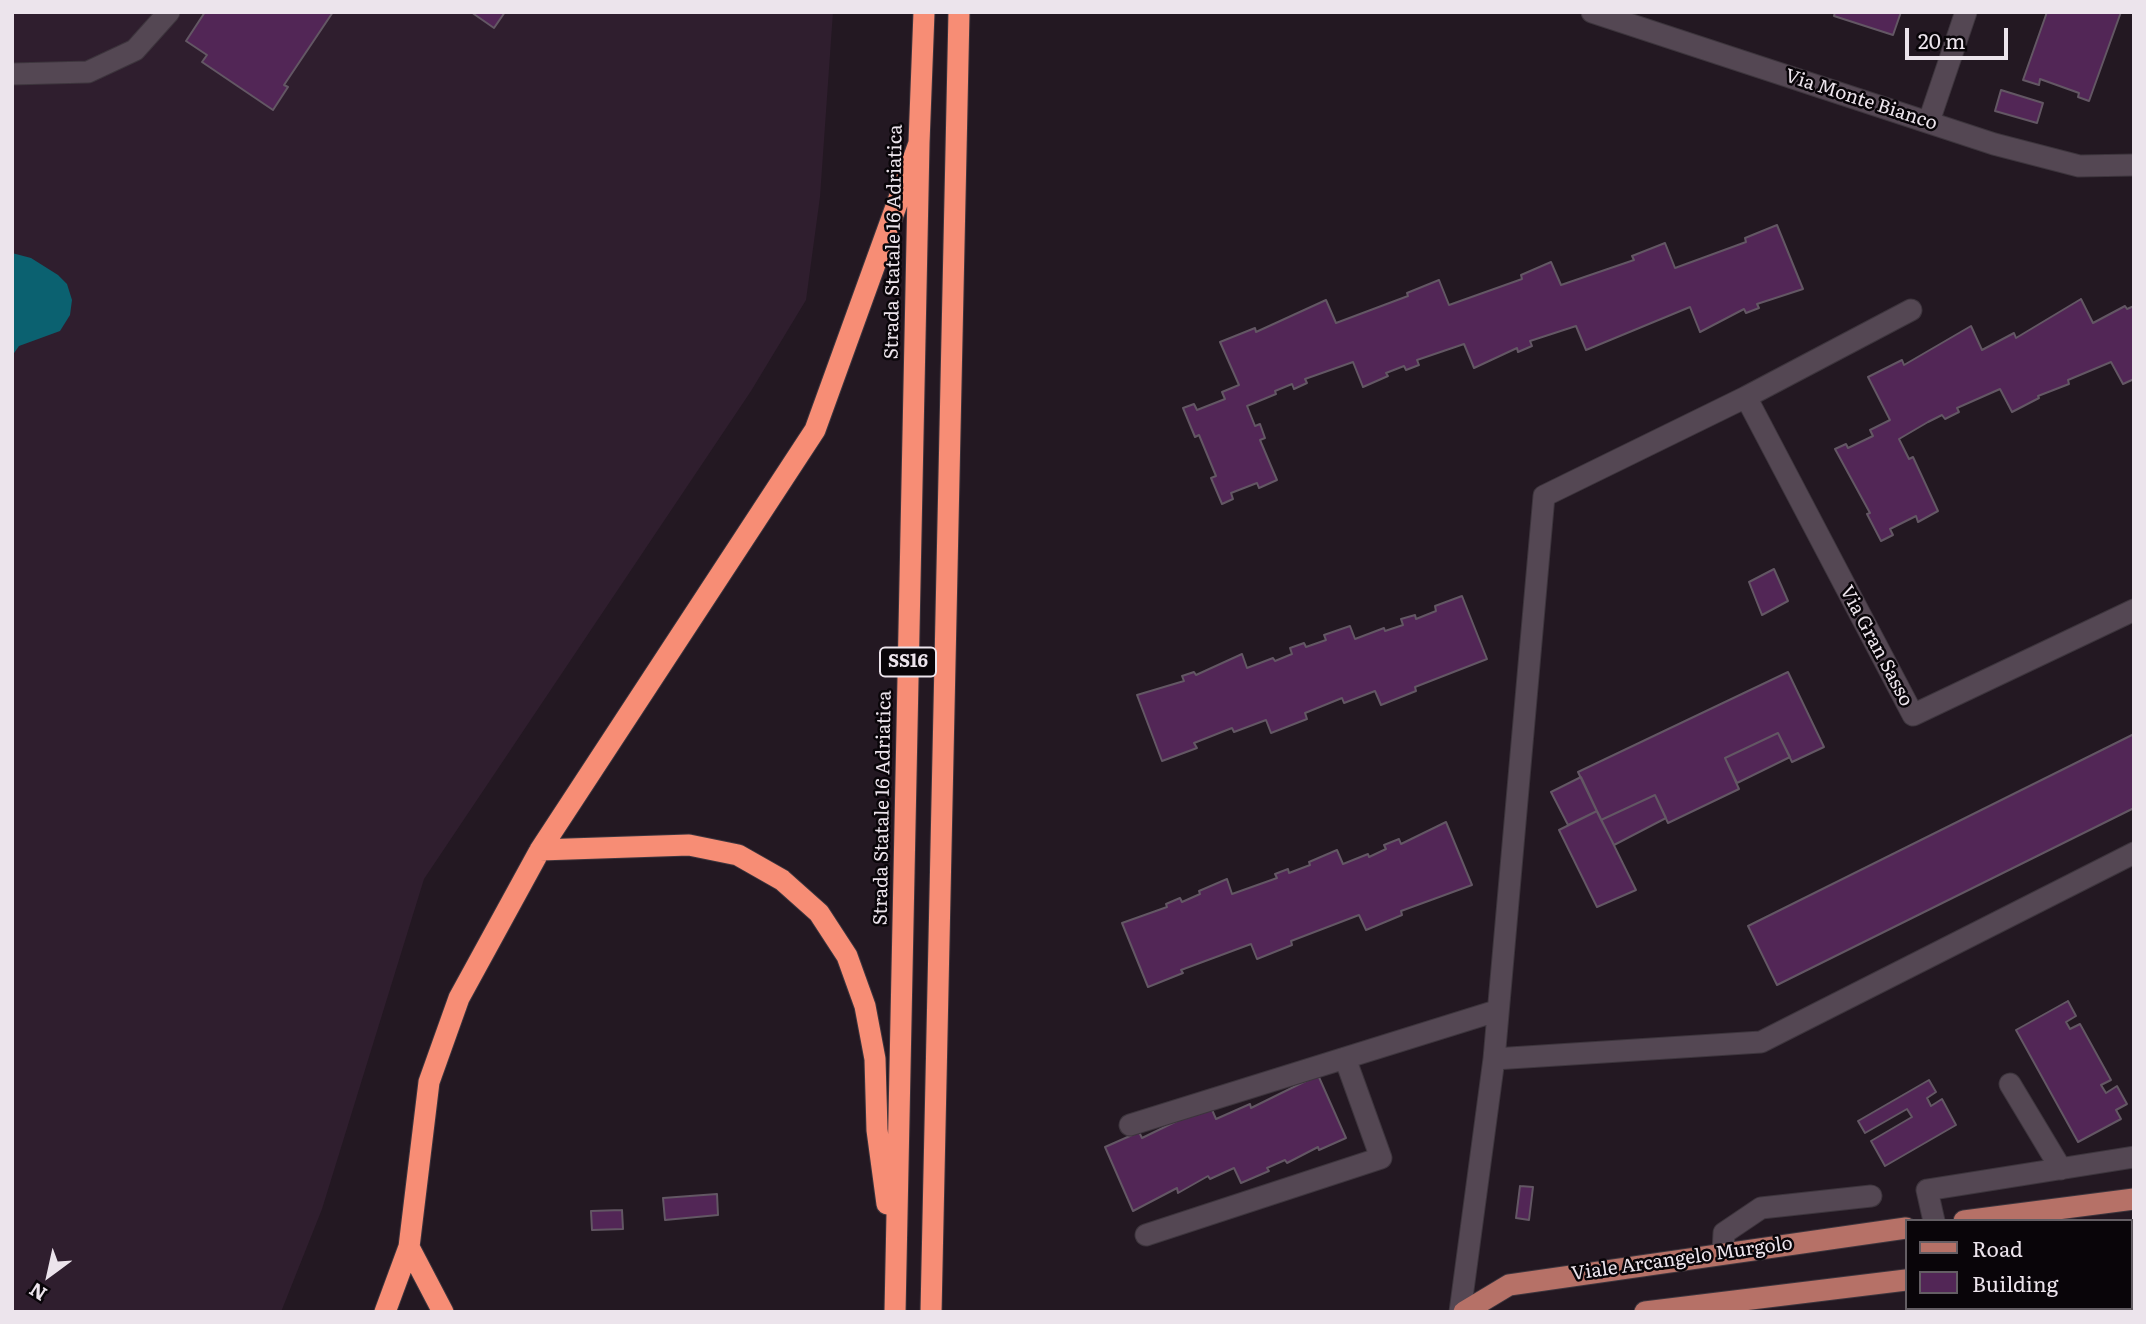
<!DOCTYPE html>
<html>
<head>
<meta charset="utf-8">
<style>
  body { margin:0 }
  #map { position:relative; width:2146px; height:1324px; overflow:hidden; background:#231822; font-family:Literata,serif }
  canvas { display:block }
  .frame { position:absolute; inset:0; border:14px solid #ece4ec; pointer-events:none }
  .legend { position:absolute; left:1905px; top:1219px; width:228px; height:91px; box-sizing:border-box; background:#090509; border:2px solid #645e64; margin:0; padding:9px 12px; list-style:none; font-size:21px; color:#ece4ec }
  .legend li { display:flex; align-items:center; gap:14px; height:35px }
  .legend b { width:35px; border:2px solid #645e64 }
  .north { position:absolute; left:14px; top:1240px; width:70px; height:70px; -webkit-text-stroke:5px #090509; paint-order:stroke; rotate:213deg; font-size:19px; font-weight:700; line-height:28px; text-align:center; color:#ece4ec }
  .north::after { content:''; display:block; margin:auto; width:24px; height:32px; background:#ece4ec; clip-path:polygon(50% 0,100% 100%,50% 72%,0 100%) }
  .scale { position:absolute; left:1905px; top:28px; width:103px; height:32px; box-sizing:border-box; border:4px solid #ece4ec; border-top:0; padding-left:9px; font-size:21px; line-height:24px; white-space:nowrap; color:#ece4ec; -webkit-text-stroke:5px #090509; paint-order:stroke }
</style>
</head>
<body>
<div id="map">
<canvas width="2146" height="1324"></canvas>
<div class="frame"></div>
<ul class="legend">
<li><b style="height:9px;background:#b67167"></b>Road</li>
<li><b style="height:19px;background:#522656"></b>Building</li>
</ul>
<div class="north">N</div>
<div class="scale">20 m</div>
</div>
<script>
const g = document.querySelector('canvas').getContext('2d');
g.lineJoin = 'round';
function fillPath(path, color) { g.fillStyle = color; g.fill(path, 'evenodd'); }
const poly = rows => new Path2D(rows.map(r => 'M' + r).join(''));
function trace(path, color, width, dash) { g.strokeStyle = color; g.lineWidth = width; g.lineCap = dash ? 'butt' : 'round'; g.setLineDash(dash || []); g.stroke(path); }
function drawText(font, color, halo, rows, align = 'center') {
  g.font = font + ' Literata,serif'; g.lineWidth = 5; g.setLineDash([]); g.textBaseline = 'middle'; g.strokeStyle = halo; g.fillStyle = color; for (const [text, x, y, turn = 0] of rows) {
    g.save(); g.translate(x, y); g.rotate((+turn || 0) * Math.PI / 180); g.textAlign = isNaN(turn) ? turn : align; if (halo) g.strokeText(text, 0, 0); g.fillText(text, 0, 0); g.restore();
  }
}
fillPath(poly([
  [12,12,833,12,820,197,806,300,751,391,424,879,322,1209,281,1312,12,1312]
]), '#2f1e2e');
fillPath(poly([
  [12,253,31,258,58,275,67,284,72,300,70,315,60,331,19,346,12,356]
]), '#0b6170');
const building = poly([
  [205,12,333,12,284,85,288,87,273,110,202,62,207,55,186,41,205,12],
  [471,12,505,12,494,28,471,12],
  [1835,12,1901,12,1893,35,1834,16,1835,12],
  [2047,12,2121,12,2089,101,2078,97,2079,93,2040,79,2039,85,2023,80,2047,12],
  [2001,90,2043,103,2037,123,1995,111,2001,90],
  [1777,225,1803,289,1757,304,1759,308,1746,313,1744,309,1700,332,1690,307,1586,350,1576,326,1530,341,1532,346,1518,352,1517,348,1474,368,1464,344,1417,360,1419,365,1406,370,1404,366,1386,373,1388,376,1363,387,1353,362,1305,379,1307,383,1294,389,1292,384,1275,391,1276,394,1247,406,1255,426,1260,424,1265,438,1260,440,1277,480,1259,488,1257,483,1231,493,1233,499,1222,504,1211,478,1216,476,1199,435,1195,437,1183,408,1194,404,1197,410,1225,399,1222,392,1239,385,1220,342,1255,328,1256,332,1326,300,1336,323,1408,296,1407,293,1439,280,1449,305,1522,279,1521,275,1551,262,1561,285,1634,260,1632,256,1665,243,1675,268,1746,242,1745,238,1777,225],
  [2081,299,2093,323,2125,306,2127,309,2134,306,2134,379,2123,384,2111,362,2068,380,2069,384,2038,396,2039,398,2012,412,2000,389,1957,408,1959,412,1945,419,1942,415,1928,422,1899,439,1909,459,1913,457,1938,511,1918,522,1916,516,1890,529,1893,535,1881,541,1867,514,1870,513,1835,449,1846,444,1848,448,1873,436,1870,430,1890,420,1868,377,1902,360,1904,365,1971,326,1982,350,2014,333,2016,338,2081,299],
  [1774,569,1788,601,1762,615,1749,582,1774,569],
  [1462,596,1487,659,1415,687,1416,691,1381,705,1375,691,1344,703,1342,698,1305,713,1307,719,1271,733,1266,720,1234,732,1232,728,1194,743,1197,748,1162,761,1137,695,1184,681,1182,676,1194,672,1196,675,1242,654,1247,668,1273,658,1275,661,1292,654,1290,648,1304,643,1306,647,1326,640,1324,635,1350,626,1355,639,1384,628,1385,631,1403,625,1401,619,1415,615,1416,619,1436,611,1435,606,1462,596],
  [1788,672,1824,747,1792,762,1778,733,1725,758,1739,789,1668,823,1655,795,1601,820,1578,772,1788,672],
  [1778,733,1790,757,1737,783,1725,758,1778,733],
  [2134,734,2134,808,1777,985,1748,926,2134,734],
  [1581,777,1597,811,1568,825,1551,792,1581,777],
  [1655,795,1666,818,1614,845,1601,820,1655,795],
  [1597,811,1636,890,1597,907,1559,830,1597,811],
  [1446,822,1472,885,1401,911,1402,915,1366,930,1359,915,1291,941,1292,945,1257,959,1251,944,1181,970,1183,973,1148,987,1122,923,1167,907,1166,904,1180,898,1182,902,1200,894,1199,891,1227,879,1232,894,1277,878,1275,874,1288,869,1289,873,1310,865,1309,862,1337,850,1343,864,1368,854,1369,857,1386,849,1384,845,1399,839,1401,844,1446,822],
  [2068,1001,2076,1016,2066,1022,2070,1029,2080,1024,2111,1080,2101,1085,2106,1093,2117,1086,2127,1104,2116,1110,2121,1119,2078,1142,2016,1030,2068,1001],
  [1318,1075,1346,1138,1319,1150,1318,1147,1287,1163,1285,1160,1267,1168,1269,1171,1241,1183,1234,1168,1210,1179,1208,1176,1178,1193,1177,1188,1133,1211,1105,1147,1139,1132,1142,1138,1210,1105,1216,1119,1250,1104,1251,1108,1318,1075],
  [1929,1080,1936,1092,1927,1098,1931,1106,1942,1099,1956,1125,1885,1166,1871,1141,1912,1117,1907,1109,1865,1133,1858,1121,1929,1080],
  [1520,1186,1533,1187,1529,1220,1516,1218,1520,1186],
  [717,1194,718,1215,665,1220,663,1198,717,1194],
  [622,1210,623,1229,592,1230,591,1211,622,1210]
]);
fillPath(building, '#522656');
trace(building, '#635764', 2);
const minor = poly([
  [1592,12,1994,144,2079,166,2134,165],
  [12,74,88,72,135,50,169,12],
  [1929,121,1966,12],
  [1746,397,1913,715,2134,610],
  [1494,1059,1761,1042,2134,853],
  [2010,1084,2061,1169],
  [1130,1125,1496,1011],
  [1934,1221,1927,1190,2134,1157],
  [1146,1235,1381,1158,1345,1058],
  [1723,1252,1724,1233,1761,1208,1871,1196],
  [2130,1271,2134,1272],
  [1460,1312,1494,1059,1544,496,1746,397,1911,310]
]);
const major = poly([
  [1964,1221,2134,1199],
  [2130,1252,2134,1251],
  [1464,1312,1509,1285,1906,1228],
  [1645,1312,1906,1280]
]);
const highway = poly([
  [540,850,689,845,738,855,782,880,819,913,847,956,865,1006,875,1059,877,1130,887,1204],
  [409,1247,443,1312],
  [385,1312,409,1247,429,1082,459,998,540,850,815,430,919,143],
  [895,1312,919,143,924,12],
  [931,1312,959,12]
]);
trace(minor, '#3d353d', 23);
trace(major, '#3d353d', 23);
trace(highway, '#3d353d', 23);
trace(minor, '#544753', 21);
trace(major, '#b67167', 21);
trace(highway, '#f78d75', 21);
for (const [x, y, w] of [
  [908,662,56]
]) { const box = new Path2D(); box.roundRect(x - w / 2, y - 14.5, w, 29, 5); g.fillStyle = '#090509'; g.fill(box); trace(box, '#ece4ec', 2); }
drawText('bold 18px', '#ece4ec', null, [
  ["SS16",908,662]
]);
drawText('19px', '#ece4ec', '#090509', [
  ["Via Monte Bianco",1861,100,18],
  ["Strada Statale 16 Adriatica",894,242,-89],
  ["Via Gran Sasso",1876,646,62],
  ["Strada Statale 16 Adriatica",883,808,-89],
  ["Viale Arcangelo Murgolo",1682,1259,-8]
]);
</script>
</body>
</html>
